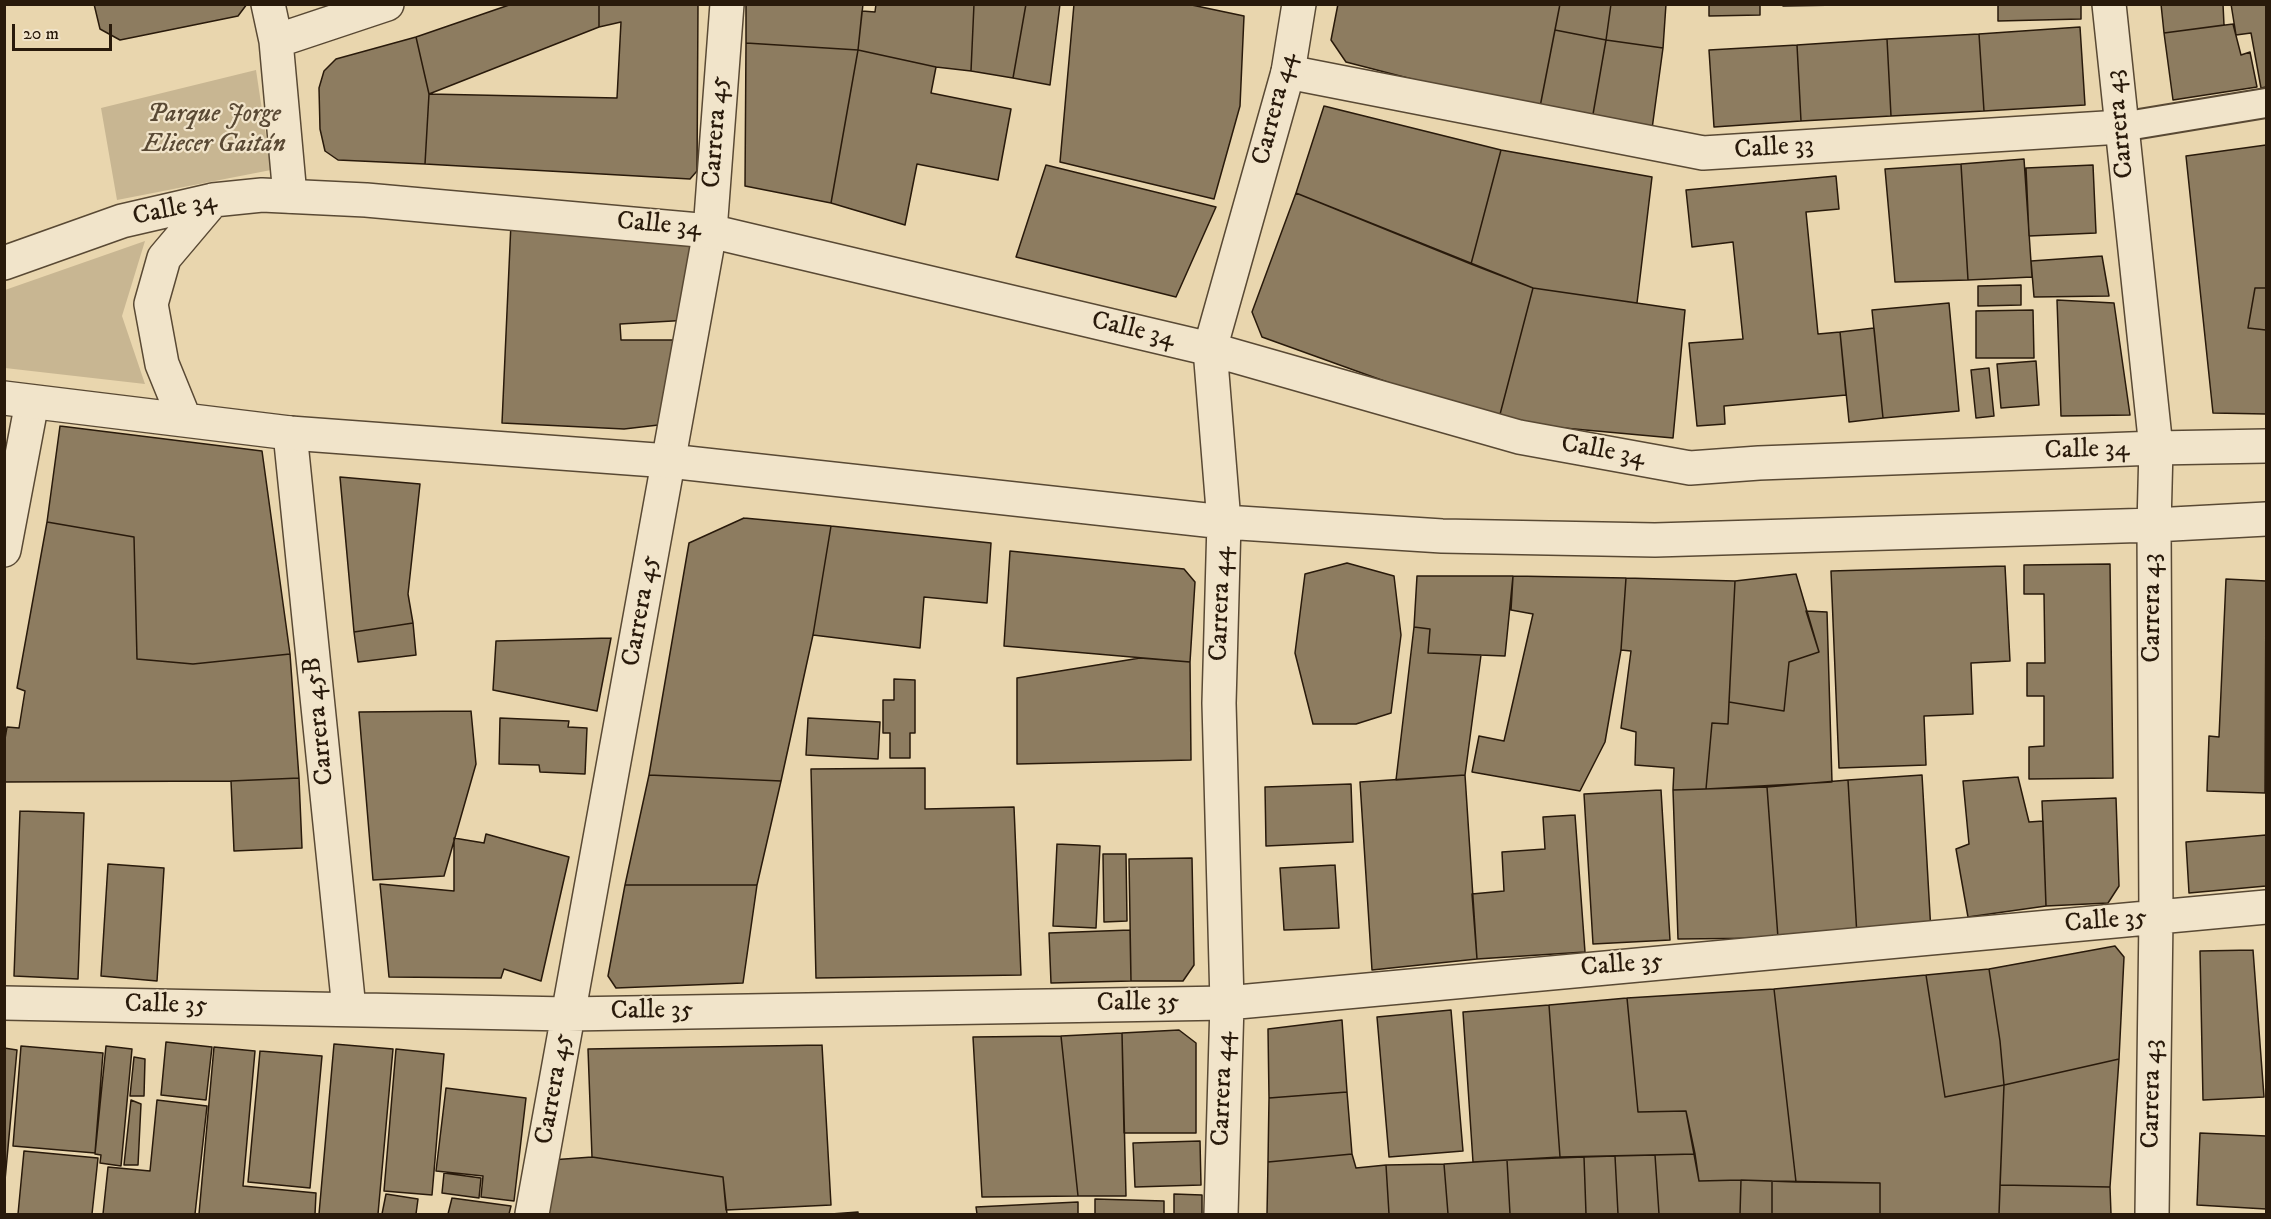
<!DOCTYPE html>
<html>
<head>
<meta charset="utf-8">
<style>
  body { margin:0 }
  #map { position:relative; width:2271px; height:1219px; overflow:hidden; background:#e9d6ae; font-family:"IM FELL DW Pica",serif }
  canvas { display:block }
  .frame { position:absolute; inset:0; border:6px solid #291a0b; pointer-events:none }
  .scale { position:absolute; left:12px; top:24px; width:100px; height:27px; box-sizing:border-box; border:3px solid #291a0b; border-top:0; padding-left:8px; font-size:18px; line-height:21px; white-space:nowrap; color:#291a0b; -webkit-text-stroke:4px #f1e4ca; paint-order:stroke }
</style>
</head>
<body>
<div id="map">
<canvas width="2271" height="1219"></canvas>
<div class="frame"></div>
<div class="scale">20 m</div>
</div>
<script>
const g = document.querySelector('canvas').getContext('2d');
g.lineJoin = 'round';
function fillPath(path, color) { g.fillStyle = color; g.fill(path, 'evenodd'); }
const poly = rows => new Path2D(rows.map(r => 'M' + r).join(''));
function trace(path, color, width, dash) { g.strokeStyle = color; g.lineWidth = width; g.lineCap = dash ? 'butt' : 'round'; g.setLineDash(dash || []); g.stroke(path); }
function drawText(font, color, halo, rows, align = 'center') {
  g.font = font + ' "IM FELL DW Pica",serif'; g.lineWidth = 4.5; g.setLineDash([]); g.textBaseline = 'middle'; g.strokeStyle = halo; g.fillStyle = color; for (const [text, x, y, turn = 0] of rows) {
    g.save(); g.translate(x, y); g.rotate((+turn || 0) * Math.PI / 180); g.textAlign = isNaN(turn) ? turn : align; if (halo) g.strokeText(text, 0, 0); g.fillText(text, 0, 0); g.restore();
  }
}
fillPath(poly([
  [256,70,271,170,117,200,101,108],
  [145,241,122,316,145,384,5,368,5,290]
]), '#c8b692');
const building = poly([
  [94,4,247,4,238,16,120,40,100,29,94,4],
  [512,4,599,4,599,27,429,94,416,37,512,4],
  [599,4,698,4,697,171,690,179,425,164,429,94,617,98,621,22,599,27,599,4],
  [746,4,863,4,858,50,746,43,746,4],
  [876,4,974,4,971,71,936,67,858,50,862,11,875,12,876,4],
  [974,4,1026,4,1013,78,971,71,974,4],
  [1026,4,1060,4,1050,85,1013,78,1026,4],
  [1074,4,1187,4,1244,16,1240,106,1214,199,1060,162,1074,4],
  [1338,4,1560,4,1539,112,1346,62,1331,40,1338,4],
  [1560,4,1611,4,1606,40,1555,30,1560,4],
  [1611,4,1666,4,1663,48,1606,40,1611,4],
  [1709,4,1760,4,1760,15,1709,16,1709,4],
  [1783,4,1840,4,1840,5,1783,6,1783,4],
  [1998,4,2081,4,2081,19,1998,21,1998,4],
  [2161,4,2223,4,2224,25,2164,33,2161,4],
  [2231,4,2266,4,2266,87,2261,88,2251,33,2236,35,2231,4],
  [2233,24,2241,55,2250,52,2257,87,2173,100,2164,33,2233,24],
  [2080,27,2085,105,1984,111,1979,34,2080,27],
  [1555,30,1606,40,1592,120,1539,112,1555,30],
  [1979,34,1984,111,1891,116,1887,39,1979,34],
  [416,37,429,94,425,164,338,160,325,151,320,129,319,88,324,71,336,59,416,37],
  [1887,39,1891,116,1801,121,1797,45,1887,39],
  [1606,40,1663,48,1652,129,1592,120,1606,40],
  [746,43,858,50,831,203,745,186,746,43],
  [1797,45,1801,121,1714,127,1709,50,1797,45],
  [858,50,936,67,931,93,1011,109,998,180,917,164,905,225,831,203,858,50],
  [1324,106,1501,150,1471,264,1296,193,1324,106],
  [2266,145,2266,288,2255,288,2248,328,2266,330,2266,414,2213,413,2186,156,2266,145],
  [1501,150,1652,177,1637,303,1533,288,1471,264,1501,150],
  [2024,159,2032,277,1968,280,1961,164,2024,159],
  [1961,164,1968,280,1895,282,1885,169,1961,164],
  [1046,165,1216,207,1176,297,1016,257,1046,165],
  [2093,165,2096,233,2029,236,2026,168,2093,165],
  [1836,176,1839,209,1806,212,1818,334,1840,332,1846,395,1724,406,1725,424,1697,426,1689,343,1743,339,1733,242,1692,247,1686,190,1836,176],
  [1296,193,1533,288,1498,422,1262,337,1252,312,1296,193],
  [511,223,702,245,690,320,620,324,621,340,687,340,667,424,624,429,502,423,511,223],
  [2102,256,2109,296,2034,297,2031,261,2102,256],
  [2021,285,2021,305,1978,306,1978,286,2021,285],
  [1533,288,1685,310,1673,438,1498,422,1533,288],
  [2255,288,2266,288,2266,330,2248,328,2255,288],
  [2057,300,2114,303,2130,415,2061,416,2057,300],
  [1949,303,1959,411,1883,418,1872,310,1949,303],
  [2033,310,2034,358,1976,358,1976,311,2033,310],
  [1874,328,1883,418,1849,422,1840,332,1874,328],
  [2036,361,2039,405,2001,408,1997,364,2036,361],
  [1989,368,1994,416,1976,418,1971,370,1989,368],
  [60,426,262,451,290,654,193,664,137,659,134,537,47,522,60,426],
  [340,477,420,484,408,594,413,623,354,632,340,477],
  [744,518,831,526,813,635,781,781,649,775,689,543,744,518],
  [47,522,134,537,137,659,193,664,290,654,299,778,231,781,4,782,4,745,7,727,19,728,25,691,17,688,47,522],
  [831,526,991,543,987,603,924,597,920,648,813,635,831,526],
  [1010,551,1184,569,1195,582,1190,662,1004,646,1010,551],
  [1347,563,1394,576,1401,635,1391,713,1356,724,1313,724,1295,653,1305,574,1347,563],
  [2110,564,2113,778,2029,779,2029,747,2044,746,2044,696,2027,696,2027,663,2045,663,2044,594,2024,594,2024,565,2110,564],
  [2005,566,2010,661,1971,663,1973,714,1924,716,1926,765,1839,768,1831,571,2005,566],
  [1796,574,1819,652,1789,662,1784,711,1729,702,1735,581,1796,574],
  [1417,576,1513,576,1505,656,1428,653,1430,629,1414,627,1417,576],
  [1513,576,1626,578,1621,650,1605,742,1580,791,1472,772,1479,736,1504,741,1533,614,1511,610,1513,576],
  [1626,578,1735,581,1728,724,1712,723,1706,789,1673,790,1674,768,1635,765,1636,732,1621,728,1631,651,1621,650,1626,578],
  [2226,579,2266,581,2265,793,2207,791,2209,736,2219,737,2226,579],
  [1806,611,1827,612,1832,782,1706,789,1712,723,1728,724,1729,702,1784,711,1789,662,1819,652,1806,611],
  [413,623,416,655,358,662,354,632,413,623],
  [1414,627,1430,629,1428,653,1481,655,1465,775,1396,780,1414,627],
  [611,638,597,711,493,690,496,641,611,638],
  [1140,658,1190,662,1191,760,1017,764,1017,678,1140,658],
  [894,679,915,680,915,733,910,733,910,758,890,758,890,733,883,733,883,700,894,700,894,679],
  [471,711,476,764,444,876,373,880,359,712,471,711],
  [500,718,569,721,568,727,587,728,585,774,540,772,539,765,499,764,500,718],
  [808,718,880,722,878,759,806,755,808,718],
  [925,768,925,809,1014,807,1021,975,816,978,811,769,925,768],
  [649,775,781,781,757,885,625,885,649,775],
  [1465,775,1477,959,1372,970,1360,782,1465,775],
  [1922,775,1931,932,1857,936,1848,780,1922,775],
  [2018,777,2029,822,2043,821,2046,906,1968,917,1956,849,1969,844,1963,781,2018,777],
  [299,778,302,848,234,851,231,781,299,778],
  [1848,780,1857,936,1778,938,1767,787,1848,780],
  [1351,784,1353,842,1266,846,1265,787,1351,784],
  [1767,787,1778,938,1678,939,1673,790,1767,787],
  [1661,790,1670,940,1593,944,1584,794,1661,790],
  [2116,798,2119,886,2108,903,2046,906,2042,801,2116,798],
  [20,811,84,813,78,979,14,976,20,811],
  [1575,815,1585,952,1477,959,1472,894,1504,891,1502,852,1545,849,1543,817,1575,815],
  [486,834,569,857,541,981,504,969,501,978,389,977,380,884,454,891,454,838,484,843,486,834],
  [2266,835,2266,886,2189,893,2186,842,2266,835],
  [1057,844,1100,846,1096,928,1053,926,1057,844],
  [1103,854,1126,854,1127,921,1104,922,1103,854],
  [1192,858,1194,965,1183,981,1131,981,1129,859,1192,858],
  [108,864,164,868,157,981,101,976,108,864],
  [1335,865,1339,928,1284,930,1280,868,1335,865],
  [625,885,757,885,743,983,616,988,608,976,625,885],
  [1130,930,1131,981,1051,983,1049,933,1130,930],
  [2115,946,2124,957,2119,1059,2004,1085,2000,1041,1989,969,2115,946],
  [2253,950,2264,1097,2203,1100,2200,951,2253,950],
  [1989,969,2000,1041,2004,1085,1945,1097,1926,975,1989,969],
  [1926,975,1945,1097,2004,1085,1999,1214,1880,1214,1880,1183,1796,1182,1774,989,1926,975],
  [1774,989,1796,1182,1741,1180,1699,1181,1686,1111,1638,1112,1627,998,1774,989],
  [1627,998,1638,1112,1686,1111,1695,1154,1560,1157,1549,1005,1627,998],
  [1549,1005,1560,1157,1473,1162,1463,1012,1549,1005],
  [1451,1010,1463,1151,1389,1157,1377,1017,1451,1010],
  [1342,1020,1347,1092,1269,1098,1268,1029,1342,1020],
  [1179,1030,1196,1043,1196,1133,1124,1133,1122,1033,1179,1030],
  [1122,1033,1126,1196,1078,1196,1061,1036,1122,1033],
  [1061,1036,1078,1196,982,1197,973,1037,1061,1036],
  [166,1042,212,1047,206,1100,161,1095,166,1042],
  [334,1044,393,1049,378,1214,319,1214,334,1044],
  [822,1045,831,1205,726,1210,723,1177,592,1157,588,1049,822,1045],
  [21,1046,103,1053,95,1153,13,1146,21,1046],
  [106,1046,132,1049,121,1166,100,1163,101,1155,95,1154,106,1046],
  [214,1047,255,1051,243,1186,316,1193,315,1214,199,1214,214,1047],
  [4,1048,17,1050,4,1191,4,1048],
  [396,1049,444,1054,432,1195,384,1191,396,1049],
  [260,1051,322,1056,310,1188,248,1182,260,1051],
  [134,1057,145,1059,144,1096,130,1096,134,1057],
  [2119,1059,2110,1187,2000,1185,2004,1085,2119,1059],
  [446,1088,526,1098,514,1201,481,1197,483,1176,436,1171,446,1088],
  [1347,1092,1352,1154,1268,1162,1269,1098,1347,1092],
  [131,1100,141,1104,138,1165,124,1165,131,1100],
  [157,1100,207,1106,195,1214,103,1214,108,1167,150,1171,157,1100],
  [2200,1133,2266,1136,2266,1209,2197,1205,2200,1133],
  [1200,1141,1201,1185,1135,1187,1133,1143,1200,1141],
  [24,1151,98,1158,92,1214,18,1214,24,1151],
  [1352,1154,1356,1168,1386,1165,1389,1214,1267,1214,1268,1162,1352,1154],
  [1695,1154,1699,1181,1741,1180,1740,1214,1659,1214,1655,1155,1695,1154],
  [1655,1155,1659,1214,1618,1214,1615,1156,1655,1155],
  [1615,1156,1618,1214,1586,1214,1584,1157,1615,1156],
  [592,1157,723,1177,727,1214,542,1214,551,1160,592,1157],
  [1584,1157,1586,1214,1510,1214,1507,1160,1584,1157],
  [1507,1160,1510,1214,1448,1214,1444,1164,1507,1160],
  [1444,1164,1448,1214,1389,1214,1386,1165,1444,1164],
  [444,1173,481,1178,479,1198,442,1193,444,1173],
  [1741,1180,1772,1181,1772,1214,1740,1214,1741,1180],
  [1772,1181,1880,1183,1880,1214,1772,1214,1772,1181],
  [2000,1185,2110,1187,2111,1214,1999,1214,2000,1185],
  [386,1194,418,1199,416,1214,382,1214,386,1194],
  [1174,1194,1202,1195,1202,1214,1174,1214,1174,1194],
  [452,1198,511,1206,509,1214,448,1214,452,1198],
  [1095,1199,1164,1201,1164,1214,1095,1214,1095,1199],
  [1078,1202,1078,1214,977,1214,976,1207,1078,1202],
  [858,1212,858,1214,831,1214,858,1212]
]);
fillPath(building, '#8d7c60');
trace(building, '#291a0b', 1.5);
const pedestrian = poly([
  [2121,127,2266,103]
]);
const minor = poly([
  [268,4,276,41,290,196],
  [276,41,387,4],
  [1288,72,1703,153,2121,127],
  [290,433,349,1009],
  [4,550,32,402],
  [4,1003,568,1014,1227,1003],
  [532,1214,710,231,727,4]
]);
const tertiary = poly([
  [2109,4,2156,448,2154,525,2156,917,2152,1214],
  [4,263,122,221,213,200,262,195,366,200,710,231,1210,349,1519,437,1690,468,1759,463,2156,448,2266,446],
  [4,398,290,433,669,461,1224,522,1442,536,1655,540,2154,525,2266,519],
  [184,418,162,364,151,304,164,258,213,200],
  [1227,1003,2266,907],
  [1221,1214,1227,1003,1219,703,1224,522,1210,349,1288,72,1299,4]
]);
trace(pedestrian, '#594934', 32);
trace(minor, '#594934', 36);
trace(tertiary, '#594934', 36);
trace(pedestrian, '#f1e4ca', 28);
trace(minor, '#f1e4ca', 33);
trace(tertiary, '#f1e4ca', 33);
drawText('26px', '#291a0b', '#f1e4ca', [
  ["Carrera 44",1276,109,-76],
  ["Carrera 43",2121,124,-96],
  ["Carrera 45",717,132,-86],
  ["Calle 33",1774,149,-4],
  ["Calle 34",175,210,-12],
  ["Calle 34",659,226,5],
  ["Calle 34",1133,331,13],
  ["Calle 34",2087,451,-2],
  ["Calle 34",1603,452,10],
  ["Carrera 44",1222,604,-88],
  ["Carrera 43",2154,608,-90],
  ["Carrera 45",642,611,-80],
  ["Carrera 45B",320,721,-96],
  ["Calle 35",2106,922,-5],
  ["Calle 35",1622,966,-5],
  ["Calle 35",1138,1004,-1],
  ["Calle 35",166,1006,1],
  ["Calle 35",652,1012,-1],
  ["Carrera 45",555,1089,-80],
  ["Carrera 44",1224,1089,-88],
  ["Carrera 43",2153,1094,-89]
]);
drawText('italic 26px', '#594934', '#f1e4ca', [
  ["Parque Jorge",214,116],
  ["Eliecer Gaitán",214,146]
]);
</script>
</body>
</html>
